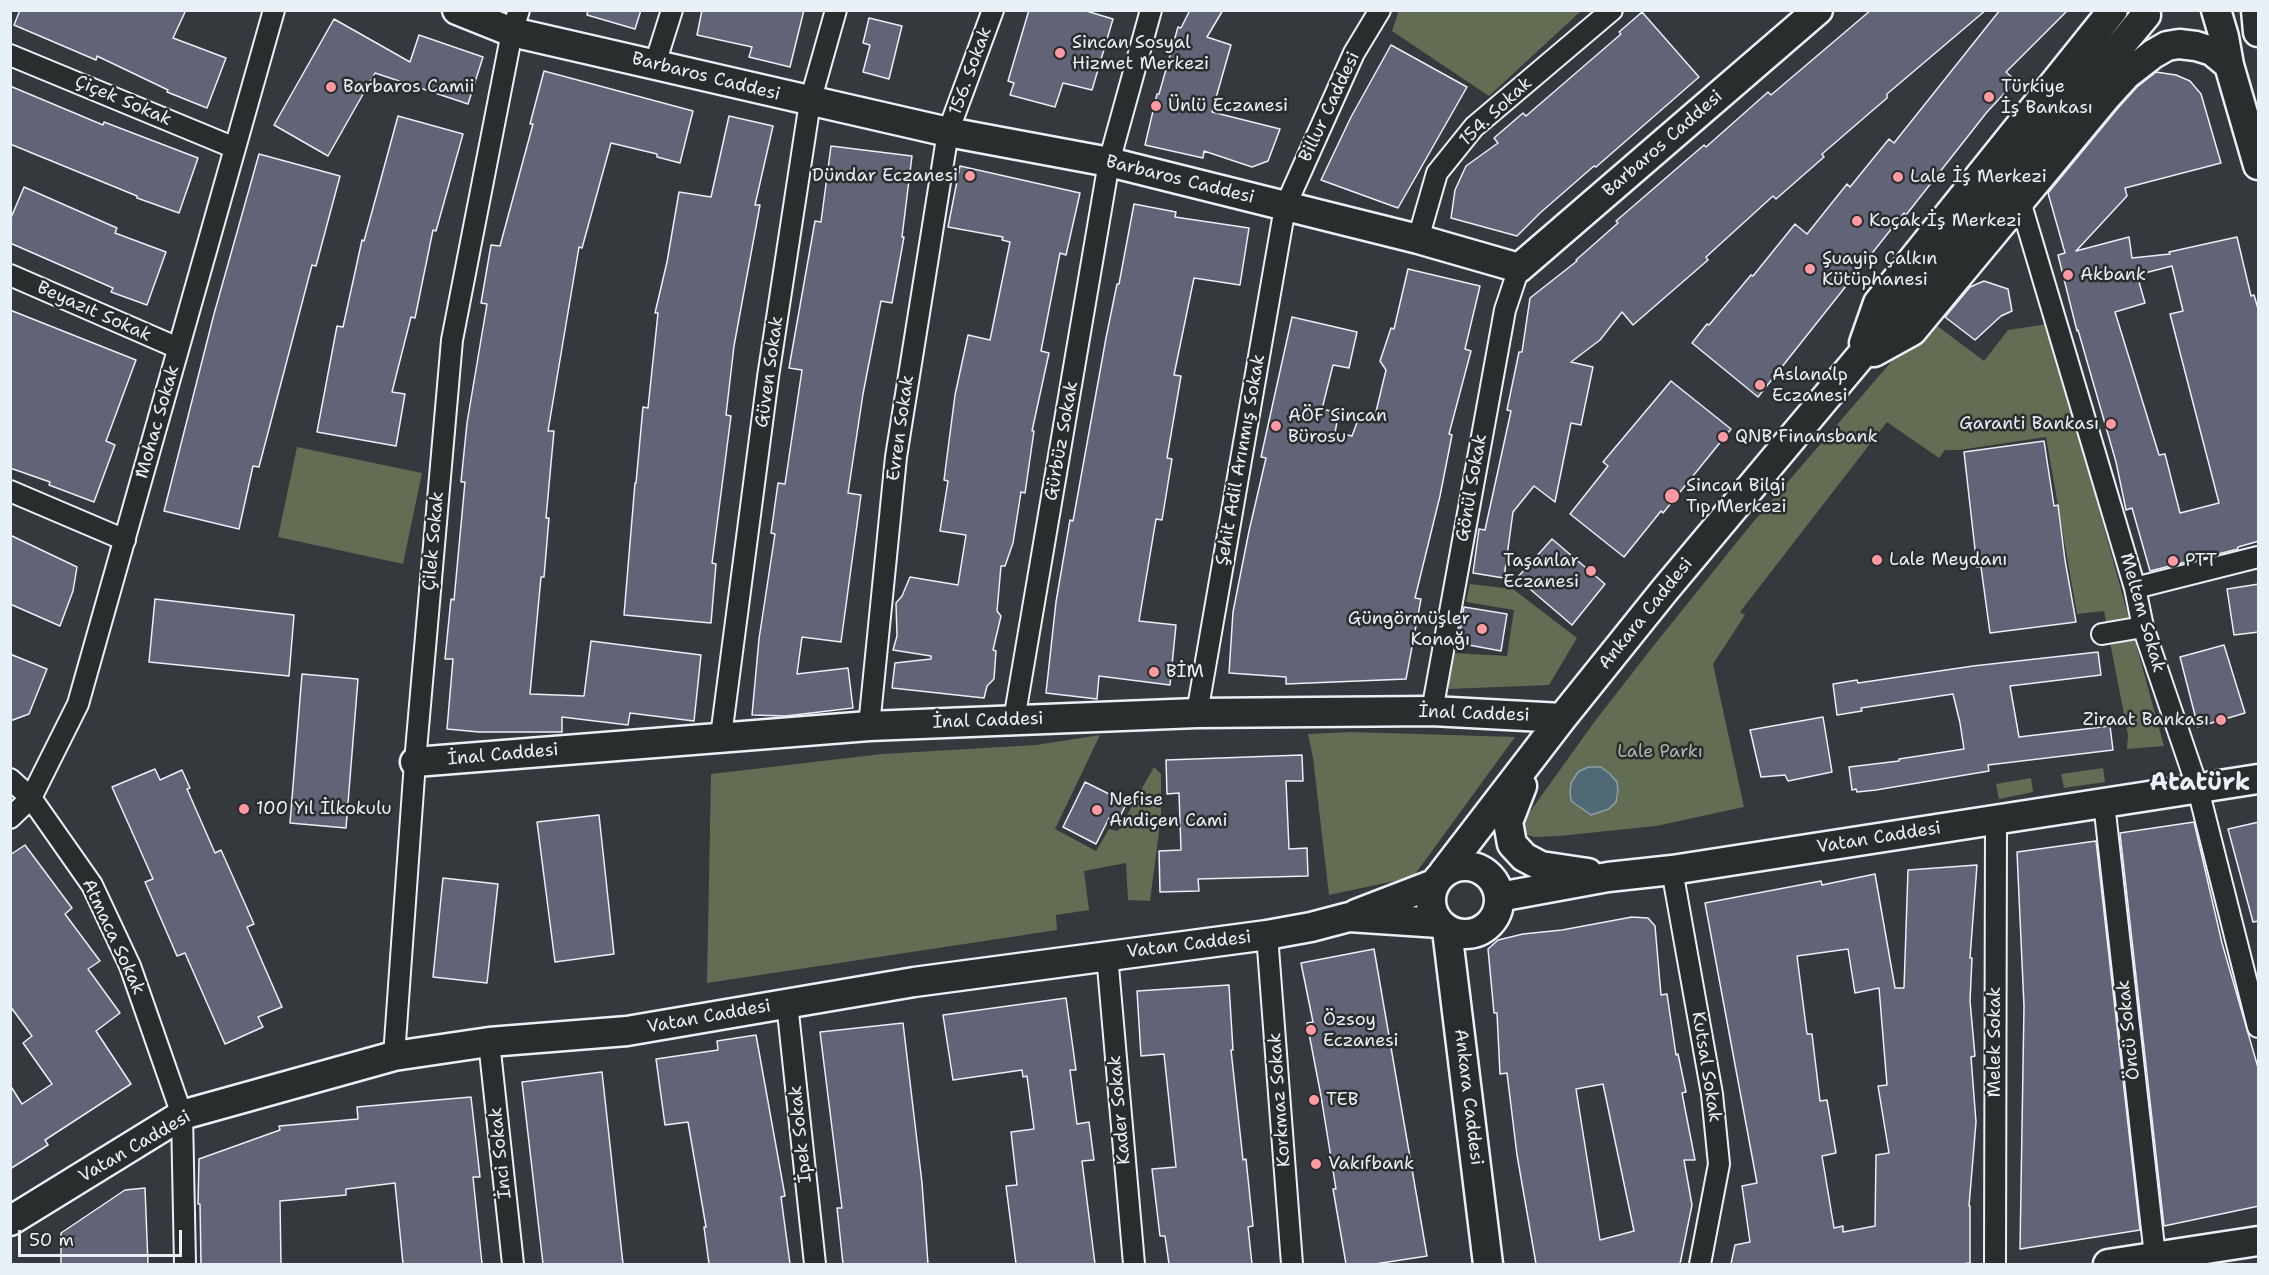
<!DOCTYPE html>
<html>
<head>
<meta charset="utf-8">
<style>
  body { margin:0 }
  #map { position:relative; width:2269px; height:1275px; overflow:hidden; background:#35383c; font-family:"Shantell Sans",sans-serif }
  canvas { display:block }
  .frame { position:absolute; inset:0; border:12px solid #e8f1f8; pointer-events:none }
  .scale { position:absolute; left:18px; top:1230px; width:164px; height:27px; box-sizing:border-box; border:3px solid #e8f1f8; border-top:0; padding-left:8px; font-size:18px; line-height:21px; white-space:nowrap; color:#e8f1f8; -webkit-text-stroke:4px #2a2d2e; paint-order:stroke }
</style>
</head>
<body>
<div id="map">
<canvas width="2269" height="1275"></canvas>
<div class="frame"></div>
<div class="scale">50 m</div>
</div>
<script>
const g = document.querySelector('canvas').getContext('2d');
g.lineJoin = 'round';
function fillPath(path, color) { g.fillStyle = color; g.fill(path, 'evenodd'); }
const poly = rows => new Path2D(rows.map(r => 'M' + r).join(''));
function trace(path, color, width, dash) { g.strokeStyle = color; g.lineWidth = width; g.lineCap = dash ? 'butt' : 'round'; g.setLineDash(dash || []); g.stroke(path); }
function drawText(font, color, halo, rows, align = 'center') {
  g.font = font + ' "Shantell Sans",sans-serif'; g.lineWidth = 5; g.setLineDash([]); g.textBaseline = 'middle'; g.strokeStyle = halo; g.fillStyle = color; for (const [text, x, y, turn = 0] of rows) {
    g.save(); g.translate(x, y); g.rotate((+turn || 0) * Math.PI / 180); g.textAlign = isNaN(turn) ? turn : align; if (halo) g.strokeText(text, 0, 0); g.fillText(text, 0, 0); g.restore();
  }
}
fillPath(poly([
  [1399,10,1581,10,1581,11,1489,96,1392,31],
  [1928,319,1984,361,2008,330,2048,324,2164,746,2127,749,2128,735,2104,611,2077,614,2046,437,1959,450,1945,450,1939,458,1887,422,1740,612,1745,615,1713,664,1744,807,1656,826,1559,836,1534,837,1525,834,1524,820,1595,721,1651,649,1749,527],
  [297,447,422,473,403,564,278,537],
  [1470,584,1513,589,1577,638,1549,685,1448,689,1453,653,1507,656,1514,610,1466,602],
  [1351,732,1515,737,1413,877,1329,895,1313,758,1308,734],
  [1100,735,1055,829,1096,851,1109,829,1118,831,1154,767,1161,774,1161,816,1150,901,1128,900,1126,863,1084,871,1089,910,1056,915,1057,930,707,983,711,774,882,754,1036,745],
  [2103,768,2105,782,2064,788,2061,774],
  [2031,778,2033,792,1999,799,1996,784]
]), '#626d53');
const water = poly([
  [1588,767,1601,767,1610,774,1617,782,1618,790,1616,802,1609,809,1591,815,1571,801,1570,792,1571,783,1578,772,1588,767]
]);
fillPath(water, '#506a75');
trace(water, '#8da0a9', 1.5);
const building = poly([
  [20,10,186,10,173,38,226,58,207,108,167,92,168,90,97,56,96,60,14,25,20,10],
  [588,10,641,10,635,29,587,15,588,10],
  [702,10,804,10,790,67,749,57,752,47,697,35,702,10],
  [1029,10,1083,10,1113,19,1092,90,1063,83,1055,107,1010,95,1014,83,1008,81,1029,10],
  [1190,10,1223,10,1207,37,1231,45,1212,112,1280,129,1268,161,1252,167,1204,151,1203,158,1145,145,1157,94,1159,94,1178,27,1181,28,1190,10],
  [1871,10,1986,10,1887,94,1887,98,1822,154,1824,157,1776,199,1773,196,1706,257,1708,260,1633,325,1622,312,1600,340,1571,362,1593,367,1581,425,1571,423,1555,502,1534,486,1513,512,1504,578,1473,573,1479,529,1485,530,1511,411,1507,410,1519,352,1522,352,1530,298,1577,261,1576,260,1618,223,1616,221,1704,145,1706,147,1768,92,1771,95,1871,10],
  [2000,10,2068,10,2006,72,2016,81,1987,112,1906,215,1904,213,1758,397,1692,343,1707,324,1709,325,1751,275,1753,276,1795,224,1807,234,1847,184,1850,187,1889,139,1894,143,2000,10],
  [1642,12,1699,77,1596,167,1594,166,1540,213,1517,236,1451,218,1455,190,1466,166,1498,143,1494,138,1523,113,1526,116,1621,34,1619,32,1642,12],
  [869,18,902,26,889,79,863,72,870,45,863,43,869,18],
  [334,19,410,62,419,35,483,57,468,104,375,73,328,156,274,125,334,19],
  [1391,45,1467,87,1398,208,1321,180,1351,117,1391,45],
  [544,71,693,111,680,163,657,157,657,154,611,143,582,248,579,247,548,431,554,431,546,518,549,518,544,577,541,577,530,694,584,696,591,641,701,655,694,721,630,713,628,725,562,717,562,732,479,732,447,729,453,659,445,659,451,599,454,600,465,482,461,482,467,423,487,304,481,303,491,245,500,246,533,124,530,124,544,71],
  [2156,72,2176,75,2190,81,2201,94,2221,163,2125,188,2127,196,2076,251,2129,237,2132,258,2170,254,2169,252,2237,237,2251,296,2254,295,2259,312,2259,541,2238,547,2238,549,2150,571,2132,508,2126,510,2116,462,2078,330,2077,331,2058,255,2065,253,2048,193,2118,108,2137,87,2156,72],
  [2172,266,2183,311,2170,314,2219,503,2180,513,2165,454,2159,455,2115,312,2145,303,2137,275,2172,266],
  [10,86,103,125,104,122,198,158,179,213,137,198,137,196,10,144,10,86],
  [398,116,463,134,436,231,433,230,415,318,411,317,392,392,405,394,396,446,317,432,337,326,343,327,362,240,364,241,398,116],
  [729,116,773,126,755,205,760,205,734,346,726,415,731,416,712,563,716,564,711,623,624,615,635,483,636,483,643,407,648,408,658,313,655,313,667,262,679,192,711,197,729,116],
  [831,146,912,156,902,237,904,237,892,303,881,301,863,394,848,493,861,495,841,642,802,637,797,674,848,668,853,708,786,716,752,715,759,639,775,534,771,533,778,483,785,484,802,370,789,368,815,221,821,222,831,146],
  [259,154,340,176,316,266,312,265,259,467,253,466,239,529,164,511,214,314,259,154],
  [960,166,1080,193,1066,255,1060,253,1041,351,1049,353,1032,431,1034,431,1025,493,1021,492,1013,543,1005,566,1001,566,997,611,1001,616,993,650,996,651,994,679,987,686,984,698,892,688,895,663,931,659,931,656,893,650,897,636,896,603,902,596,910,577,958,585,966,535,940,531,948,481,944,480,955,395,968,335,990,340,1010,242,1002,240,1003,237,948,227,960,166],
  [24,187,117,228,115,233,166,252,147,305,111,292,113,288,10,243,10,220,24,187],
  [1134,204,1176,212,1175,217,1249,228,1240,285,1194,278,1174,375,1181,376,1167,458,1172,459,1162,520,1156,519,1139,621,1176,625,1170,685,1099,676,1097,699,1046,693,1056,602,1070,520,1073,521,1106,338,1117,284,1119,284,1134,204],
  [1408,269,1480,286,1465,349,1471,351,1449,434,1452,435,1440,496,1415,598,1421,599,1406,679,1286,684,1286,677,1229,673,1233,612,1249,531,1266,458,1261,457,1292,317,1357,332,1349,368,1333,365,1322,409,1339,413,1335,432,1352,436,1359,417,1374,420,1386,370,1380,361,1391,328,1394,329,1408,269],
  [1984,281,2008,289,2012,311,2001,316,1975,340,1945,317,1970,287,1984,281],
  [10,310,136,360,106,441,115,445,94,502,49,485,50,482,10,468,10,310],
  [1671,381,1731,429,1663,513,1661,511,1624,557,1570,514,1608,466,1603,462,1671,381],
  [2044,441,2054,506,2058,505,2065,560,2076,622,1990,633,1981,567,1977,567,1964,452,2044,441],
  [10,535,77,567,73,591,60,626,10,604,10,535],
  [1552,539,1605,584,1572,625,1517,578,1552,539],
  [2259,584,2259,632,2234,635,2227,589,2259,584],
  [155,599,294,615,289,676,149,662,155,599],
  [1464,607,1507,614,1501,651,1458,643,1464,607],
  [2224,645,2245,713,2198,727,2180,657,2224,645],
  [2098,652,2101,675,2010,686,2019,737,2110,726,2113,750,1988,765,1989,771,1876,790,1857,792,1856,789,1852,790,1849,767,1899,761,1899,759,1964,749,1960,723,1953,694,1861,708,1862,711,1837,715,1833,684,1857,680,1858,683,1973,666,2098,652],
  [10,654,47,669,29,714,10,721,10,654],
  [302,674,358,679,346,828,290,823,302,674],
  [1823,717,1832,772,1788,781,1785,775,1761,777,1750,730,1823,717],
  [1302,755,1303,781,1286,781,1289,849,1307,848,1308,876,1198,879,1199,891,1160,892,1159,851,1181,850,1179,793,1167,794,1166,760,1302,755],
  [155,769,160,780,182,770,190,788,187,789,215,853,221,850,254,924,247,927,282,1007,258,1017,263,1027,225,1044,185,953,177,956,145,882,153,879,112,787,155,769],
  [1085,782,1127,803,1117,822,1109,818,1096,844,1063,827,1085,782],
  [599,815,614,954,555,962,537,822,599,815],
  [2194,822,2222,943,2259,1071,2259,1206,2164,1226,2120,833,2194,822],
  [2259,822,2259,921,2253,922,2228,829,2259,822],
  [2096,841,2140,1230,2020,1249,2024,1006,2017,852,2096,841],
  [25,845,72,908,65,914,100,961,88,969,120,1013,96,1031,131,1084,45,1140,48,1145,10,1169,10,1085,22,1104,52,1084,23,1043,32,1036,10,1006,10,855,25,845],
  [1977,865,1970,958,1972,958,1970,1001,1975,1056,1971,1057,1976,1122,1969,1206,1970,1206,1970,1263,1961,1264,1731,1264,1735,1245,1750,1242,1742,1186,1757,1183,1705,903,1821,881,1822,885,1875,874,1895,988,1904,988,1908,870,1977,865],
  [1848,949,1855,993,1879,988,1887,1085,1878,1086,1889,1153,1876,1155,1875,1226,1843,1232,1843,1226,1834,1228,1822,1156,1836,1153,1827,1100,1820,1101,1812,1034,1807,1034,1797,956,1848,949],
  [443,878,498,884,487,983,433,977,443,878],
  [1632,917,1648,918,1655,926,1661,995,1667,994,1676,1055,1678,1054,1686,1092,1682,1093,1695,1160,1684,1160,1692,1205,1680,1264,1536,1264,1517,1155,1507,1073,1500,1074,1497,1013,1494,1013,1488,949,1498,940,1523,934,1562,930,1632,917],
  [1603,1084,1634,1231,1600,1240,1576,1089,1603,1084],
  [1374,949,1427,1256,1375,1264,1346,1264,1333,1189,1336,1189,1321,1096,1307,1023,1313,1022,1301,963,1374,949],
  [1229,985,1233,1050,1231,1050,1243,1160,1246,1159,1253,1226,1248,1227,1252,1264,1169,1264,1165,1236,1160,1236,1152,1169,1176,1167,1164,1054,1141,1056,1137,991,1229,985],
  [1066,998,1076,1070,1070,1070,1077,1124,1089,1122,1094,1160,1082,1161,1095,1264,1016,1264,1006,1186,1017,1185,1011,1132,1034,1129,1027,1076,1023,1077,1022,1070,953,1080,943,1015,1066,998],
  [903,1023,922,1183,928,1264,843,1264,837,1208,842,1208,820,1032,903,1023],
  [756,1035,785,1196,781,1197,790,1264,709,1264,704,1227,706,1227,688,1122,665,1125,656,1059,718,1050,717,1041,756,1035],
  [602,1072,623,1264,543,1264,522,1082,602,1072],
  [471,1097,480,1177,473,1177,482,1264,403,1264,395,1183,346,1189,346,1195,280,1201,281,1264,201,1264,200,1204,198,1204,199,1159,280,1130,279,1126,358,1119,357,1107,471,1097],
  [145,1188,148,1264,61,1264,61,1233,125,1190,145,1188]
]);
fillPath(building, '#606476');
trace(building, '#e8f1f8', 1.5);
const street = poly([
  [10,55,235,148],
  [655,64,672,10],
  [2020,201,2135,588,2143,627,2198,789,2258,1027],
  [1418,239,1437,173,1474,127,1612,10],
  [10,275,178,348],
  [10,491,125,540],
  [2135,588,2258,557],
  [2102,634,2143,627],
  [1432,711,1505,310,1519,268],
  [1197,713,1285,207,1354,53,1380,10],
  [1014,720,1109,162,1151,10],
  [869,726,896,457,948,132,993,10],
  [721,736,768,377,810,102,836,10],
  [10,779,31,798,92,885,130,966,182,1115,185,1264],
  [2104,803,2155,1256],
  [10,818,31,798,78,704,274,10],
  [1672,870,1712,1094,1719,1164,1700,1264],
  [1267,935,1292,1264],
  [1107,955,1134,1264],
  [787,1003,815,1264],
  [489,1042,513,1264],
  [394,1056,415,762,452,340,512,32,519,10],
  [1995,1264,1996,820]
]);
const secondary = poly([
  [457,10,512,32,948,132,1109,162,1418,239,1519,268,1818,10],
  [2216,10,2224,37,2229,65,2258,165],
  [2256,10,2258,32],
  [1864,343,1878,303,2113,10],
  [1874,352,1912,331,2106,97,2126,75,2153,54,2167,46,2179,44,2196,46,2212,51,2229,65],
  [415,762,869,726,1197,713,1432,711,1562,718],
  [1522,786,1508,822,1512,844,1524,857,1541,866,1588,873],
  '1431 900a34 34 0 1 1 68 0a34 34 0 1 1-68 0Z',
  [1443,873,1562,718,1664,591,2146,15],
  [1499,897,1608,877,1672,870,2258,779],
  [1356,914,1434,884],
  [1447,930,1488,1264],
  [10,1221,182,1115,394,1056,489,1042,627,1031,914,982,1267,935,1311,927,1349,917,1439,923],
  [2108,1264,2258,1241]
]);
trace(street, '#e8f1f8', 24);
trace(secondary, '#e8f1f8', 33);
trace(street, '#2a2d2e', 20);
trace(secondary, '#2a2d2e', 28);
for (const [x, y, r, color] of [
  [1060,53,6,"#ff9aa2"],
  [331,87,6,"#ff9aa2"],
  [1989,97,6,"#ff9aa2"],
  [1156,106,6,"#ff9aa2"],
  [970,176,6,"#ff9aa2"],
  [1898,177,6,"#ff9aa2"],
  [1857,221,6,"#ff9aa2"],
  [1810,269,6,"#ff9aa2"],
  [2068,275,6,"#ff9aa2"],
  [1760,385,6,"#ff9aa2"],
  [2111,424,6,"#ff9aa2"],
  [1276,426,6,"#ff9aa2"],
  [1723,437,6,"#ff9aa2"],
  [1672,496,8,"#ff9aa2"],
  [1877,560,6,"#ff9aa2"],
  [2173,561,6,"#ff9aa2"],
  [1591,571,6,"#ff9aa2"],
  [1482,629,6,"#ff9aa2"],
  [1154,672,6,"#ff9aa2"],
  [2221,720,6,"#ff9aa2"],
  [244,809,6,"#ff9aa2"],
  [1097,810,6,"#ff9aa2"],
  [1311,1030,6,"#ff9aa2"],
  [1314,1100,6,"#ff9aa2"],
  [1316,1164,6,"#ff9aa2"]
]) { const dot = new Path2D(); dot.arc(x, y, r, 0, 2 * Math.PI); g.fillStyle = color; g.fill(dot); trace(dot, '#2a2d2e', 2); }
drawText('18px', '#e8f1f8', '#2a2d2e', [
  ["Sincan Sosyal",1072,43],
  ["Hizmet Merkezi",1072,64],
  ["Barbaros Camii",343,87],
  ["Türkiye",2001,87],
  ["İş Bankası",2001,108],
  ["Ünlü Eczanesi",1168,106],
  ["Dündar Eczanesi",958,176,"right"],
  ["Lale İş Merkezi",1910,177],
  ["Koçak İş Merkezi",1869,221],
  ["Şuayip Çalkın",1822,259],
  ["Kütüphanesi",1822,280],
  ["Akbank",2080,275],
  ["Aslanalp",1772,375],
  ["Eczanesi",1772,396],
  ["AÖF Sincan",1288,416],
  ["Bürosu",1288,437],
  ["Garanti Bankası",2099,424,"right"],
  ["QNB Finansbank",1735,437],
  ["Sincan Bilgi",1686,486],
  ["Tıp Merkezi",1686,507],
  ["Lale Meydanı",1889,560],
  ["Taşanlar",1579,561,"right"],
  ["Eczanesi",1579,582,"right"],
  ["PTT",2185,561],
  ["Güngörmüşler",1470,619,"right"],
  ["Konağı",1470,640,"right"],
  ["BİM",1166,672],
  ["Ziraat Bankası",2209,720,"right"],
  ["Nefise",1109,800],
  ["Andiçen Cami",1109,821],
  ["100 Yıl İlkokulu",256,809],
  ["Özsoy",1323,1020],
  ["Eczanesi",1323,1041],
  ["TEB",1326,1100],
  ["Vakıfbank",1328,1164]
], 'left');
drawText('18px', '#e8f1f8', '#2a2d2e', [
  ["156. Sokak",971,71,-70],
  ["Barbaros Caddesi",706,77,14],
  ["Çiçek Sokak",123,101,23],
  ["Billur Caddesi",1330,107,-65],
  ["154. Sokak",1496,112,-43],
  ["Barbaros Caddesi",1663,144,-41],
  ["Barbaros Caddesi",1180,180,14],
  ["Beyazıt Sokak",94,312,24],
  ["Güven Sokak",770,372,-82],
  ["Mohac Sokak",158,422,-74],
  ["Evren Sokak",901,428,-82],
  ["Gürbüz Sokak",1062,441,-80],
  ["Şehit Adil Arınmış Sokak",1241,460,-80],
  ["Gönül Sokak",1472,488,-80],
  ["Çilek Sokak",434,541,-85],
  ["Meltem Sokak",2142,613,74],
  ["Ankara Caddesi",1646,614,-51],
  ["İnal Caddesi",1474,714,2],
  ["İnal Caddesi",988,721,-2],
  ["İnal Caddesi",503,755,-5],
  ["Vatan Caddesi",1879,838,-9],
  ["Atmaca Sokak",113,937,65],
  ["Vatan Caddesi",1189,945,-7],
  ["Vatan Caddesi",709,1017,-10],
  ["Öncü Sokak",2129,1030,-96],
  ["Melek Sokak",1995,1042,-90],
  ["Kutsal Sokak",1706,1067,81],
  ["Ankara Caddesi",1468,1097,83],
  ["Korkmaz Sokak",1280,1100,-94],
  ["Kader Sokak",1120,1110,-95],
  ["İpek Sokak",801,1134,-96],
  ["Vatan Caddesi",135,1147,-30],
  ["İnci Sokak",501,1153,-96]
]);
drawText('18px', '#acb6ae', '#2a2d2e', [
  ["Lale Parkı",1660,752]
]);
drawText('bold 24px', '#e8f1f8', '#2a2d2e', [
  ["Atatürk",2200,784]
]);
</script>
</body>
</html>
